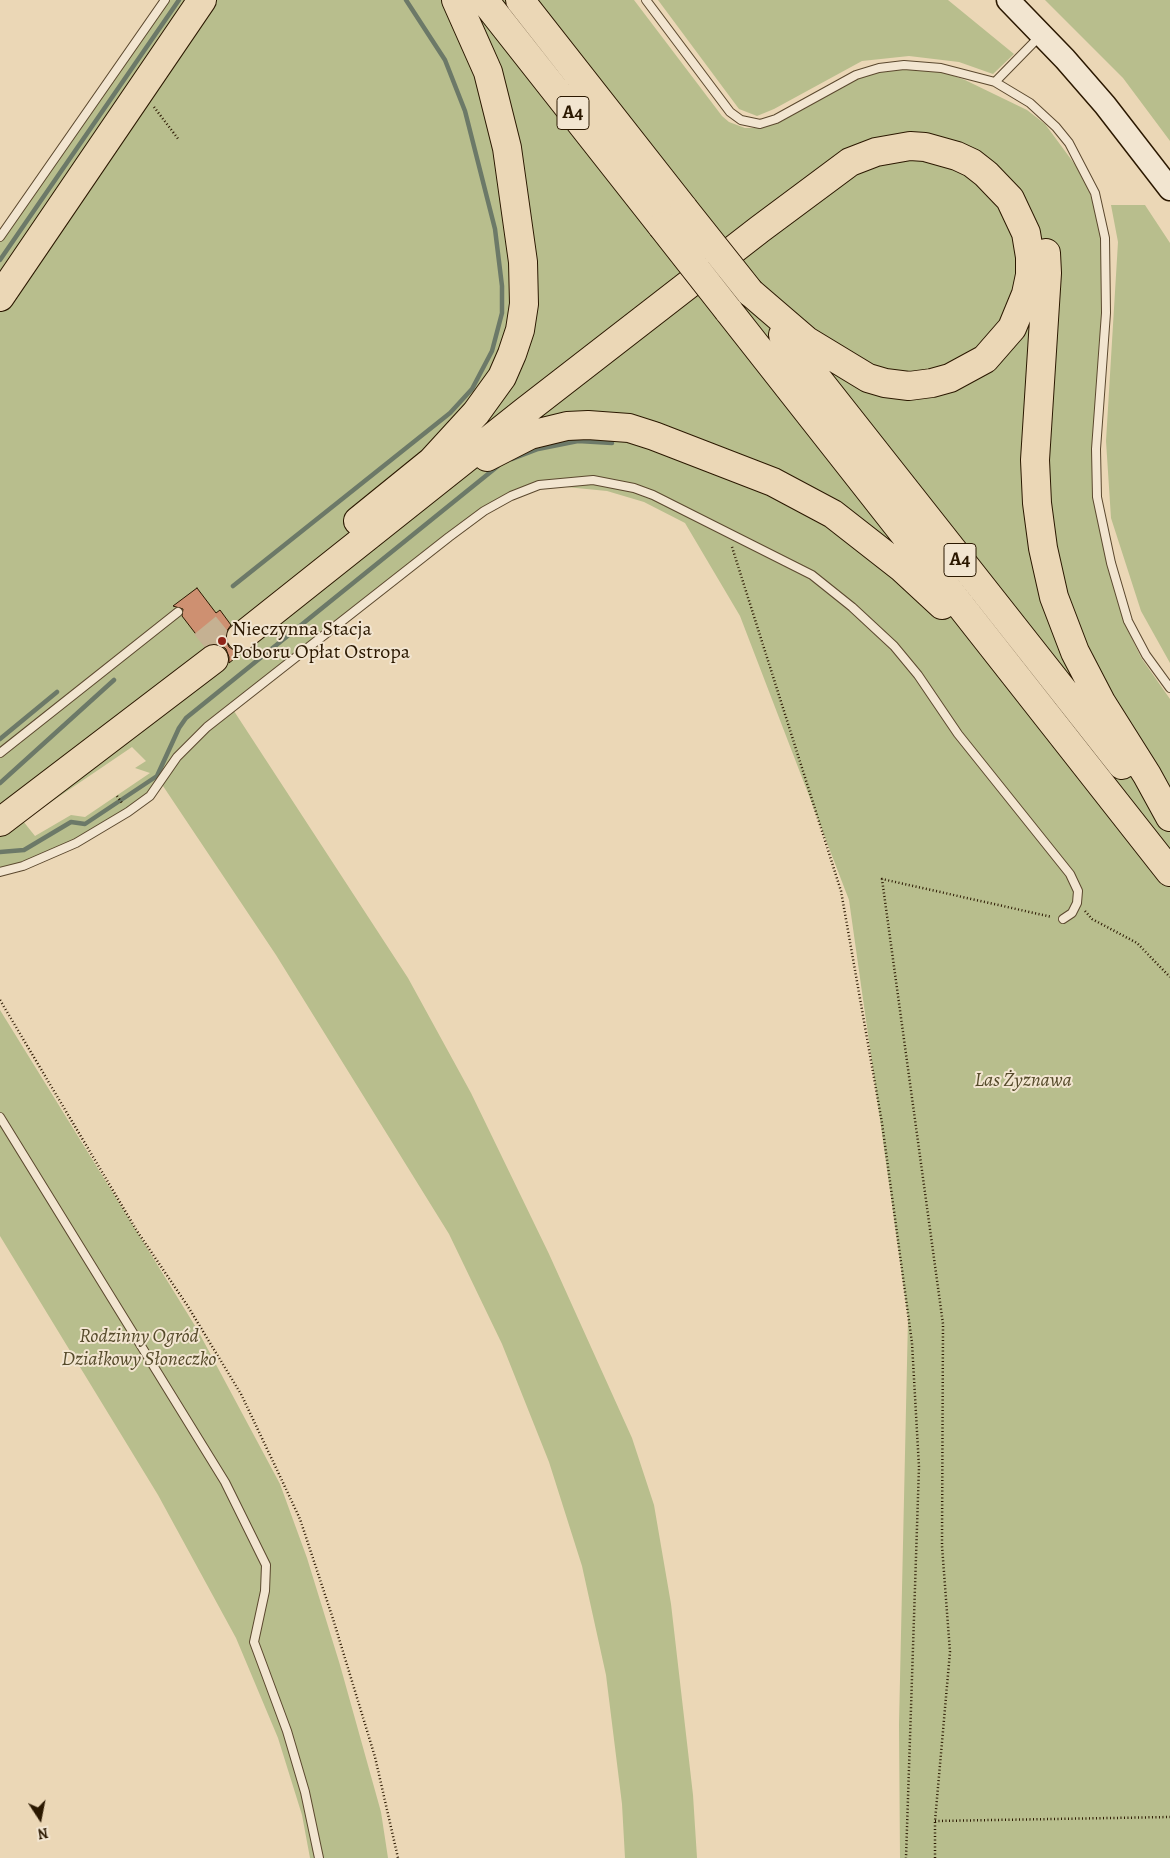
<!DOCTYPE html>
<html>
<head>
<meta charset="utf-8">
<style>
  body { margin:0 }
  #map { position:relative; width:1170px; height:1858px; overflow:hidden; background:#ebd7b6; font-family:Alegreya,serif }
  canvas { display:block }
  .north { position:absolute; left:15px; top:1793px; width:50px; height:50px; -webkit-text-stroke:4px #f2e5d0; paint-order:stroke; rotate:169deg; font-size:14px; font-weight:700; line-height:20px; text-align:center; color:#2b1800 }
  .north::after { content:''; display:block; margin:auto; width:18px; height:22px; background:#2b1800; clip-path:polygon(50% 0,100% 100%,50% 72%,0 100%) }
</style>
</head>
<body>
<div id="map">
<canvas width="1170" height="1858"></canvas>
<div class="north">N</div>
</div>
<script>
const g = document.querySelector('canvas').getContext('2d');
g.lineJoin = 'round';
function fillPath(path, color) { g.fillStyle = color; g.fill(path, 'evenodd'); }
const poly = rows => new Path2D(rows.map(r => 'M' + r).join(''));
function trace(path, color, width, dash) { g.strokeStyle = color; g.lineWidth = width; g.lineCap = dash ? 'butt' : 'round'; g.setLineDash(dash || []); g.stroke(path); }
function drawText(font, color, halo, rows, align = 'center') {
  g.font = font + ' Alegreya,serif'; g.lineWidth = 4; g.setLineDash([]); g.textBaseline = 'middle'; g.strokeStyle = halo; g.fillStyle = color; for (const [text, x, y, turn = 0] of rows) {
    g.save(); g.translate(x, y); g.rotate((+turn || 0) * Math.PI / 180); g.textAlign = isNaN(turn) ? turn : align; if (halo) g.strokeText(text, 0, 0); g.fillText(text, 0, 0); g.restore();
  }
}
fillPath(poly([
  [165,0,634,0,722,116,729,122,745,128,762,128,775,123,859,75,897,68,940,71,965,80,1027,110,1045,124,1076,166,1089,191,1097,215,1106,257,1096,452,1107,562,1127,629,1142,659,1170,699,1170,1858,900,1858,899,1724,908,1318,849,900,740,616,685,523,644,502,607,491,566,487,541,489,525,494,484,511,232,708,408,978,471,1093,549,1254,632,1438,654,1505,671,1604,693,1795,697,1858,625,1858,622,1804,606,1675,582,1566,549,1462,502,1344,449,1234,276,955,161,783,150,796,76,843,0,872,0,237],
  [132,747,146,761,135,768,150,773,85,817,71,815,35,836,23,821],
  [658,0,948,0,1014,54,993,74,959,62,909,56,862,61,774,109,757,116,739,109],
  [1045,0,1170,0,1170,141,1123,78],
  [1111,205,1145,205,1170,243,1170,663,1141,611,1111,518,1106,441,1118,242],
  [0,1010,197,1329,280,1484,307,1558,340,1665,381,1812,388,1858,310,1858,302,1815,278,1738,236,1638,158,1495,0,1236]
]), '#b8be8d');
trace(poly([
  [0,260,179,0],
  [512,459,538,449,578,441,612,443],
  [233,586,450,413,472,389,492,351,502,313,502,286,495,229,465,111,445,60,406,0],
  [0,739,57,692],
  [0,783,114,680],
  [0,852,24,850,71,822,85,824,157,776,179,728,186,718,498,466]
]), '#6c7968', 4.5);
const building = poly([
  [197,588,216,613,220,610,231,625,226,632,226,640,229,647,235,651,243,652,229,663,229,657,226,649,220,644,212,644,205,646,182,616,183,609,173,606,197,588]
]);
fillPath(building, '#ce9071');
trace(building, '#2b1800', 1);
trace(poly([
  [203,645,230,623]
]), '#c5b192', 28, [28, 14]);
const service = poly([
  [646,0,730,112,741,120,760,124,776,119,856,75,879,68,904,65,941,68,995,82,1030,103,1056,127,1069,143,1095,193,1105,238,1106,313,1096,449,1097,497,1111,563,1128,621,1146,655,1170,688],
  [995,82,1041,35],
  [0,237,165,0],
  [0,753,178,612],
  [0,872,23,866,76,843,128,812,150,796,177,757,207,727,449,537,484,511,511,496,539,485,593,480,634,488,653,495,812,575,852,607,894,646,918,675,958,734,1070,874,1078,891,1077,903,1072,913,1063,919],
  [0,1117,225,1482,266,1565,265,1591,254,1642,287,1731,305,1792,319,1858]
]);
const secondary = poly([
  [1008,0,1065,59,1105,105,1170,189]
]);
const motorway = poly([
  [484,0,662,226],
  [520,0,684,209],
  [1046,253,1047,273,1035,460,1037,503,1043,548,1054,597,1075,652,1101,702,1147,775,1170,817],
  [0,297,202,0],
  [728,310,1170,872],
  [783,335,1122,765],
  [487,457,530,435,567,426,588,425,629,428,654,436,773,482,833,514,902,568,942,605],
  [432,461,469,438],
  [358,521,432,461,476,413,502,377,512,354,520,330,524,304,523,262,507,148,488,72,456,0],
  [241,637,524,412,760,229,850,162,876,152,910,146,925,147,957,156,972,163,986,174,1010,199,1026,233,1030,257,1030,275,1026,294,1012,328,985,359,950,378,932,383,909,386,885,383,868,378,807,341,750,292],
  [0,822,214,659]
]);
trace(service, '#5b482e', 10);
trace(secondary, '#2b1800', 25);
trace(motorway, '#2b1800', 30);
trace(poly([
  [154,107,179,140],
  [732,547,841,891,882,1123,912,1343,919,1467,906,1858],
  [117,796,122,803],
  [1085,911,1092,919,1137,943,1170,977],
  [0,1000,137,1231,187,1305,241,1394,278,1472,300,1519,334,1622,375,1757,398,1858],
  [935,1821,1170,1817],
  [935,1858,935,1821,950,1652,942,1546,943,1324,882,879,1052,917]
]), '#2b1800', 2.5, [1, 2.5]);
trace(service, '#f2e5d0', 8);
trace(secondary, '#f2e5d0', 22);
trace(motorway, '#ebd7b6', 28);
const motorwayBridge = poly([
  [684,209,750,292],
  [662,226,728,310]
]);
trace(motorwayBridge, '#2b1800', 30, []);
trace(motorwayBridge, '#ebd7b6', 28);
for (const [x, y, r, color] of [
  [222,641,5,"#8f2418"]
]) { const dot = new Path2D(); dot.arc(x, y, r, 0, 2 * Math.PI); g.fillStyle = color; g.fill(dot); trace(dot, '#f2e5d0', 2); }
for (const [x, y, w] of [
  [573,113,32],
  [960,560,32]
]) { const box = new Path2D(); box.roundRect(x - w / 2, y - 16.5, w, 33, 4); g.fillStyle = '#f2e5d0'; g.fill(box); trace(box, '#2b1800', 1); }
drawText('bold 19px', '#2b1800', null, [
  ["A4",573,113],
  ["A4",960,560]
]);
drawText('20px', '#2b1800', '#f2e5d0', [
  ["Nieczynna Stacja",232,630],
  ["Poboru Opłat Ostropa",232,653]
], 'left');
drawText('italic 20px', '#554a2a', '#f2e5d0', [
  ["Las Żyznawa",1023,1081],
  ["Rodzinny Ogród",139,1337],
  ["Działkowy Słoneczko",139,1360]
]);
</script>
</body>
</html>
